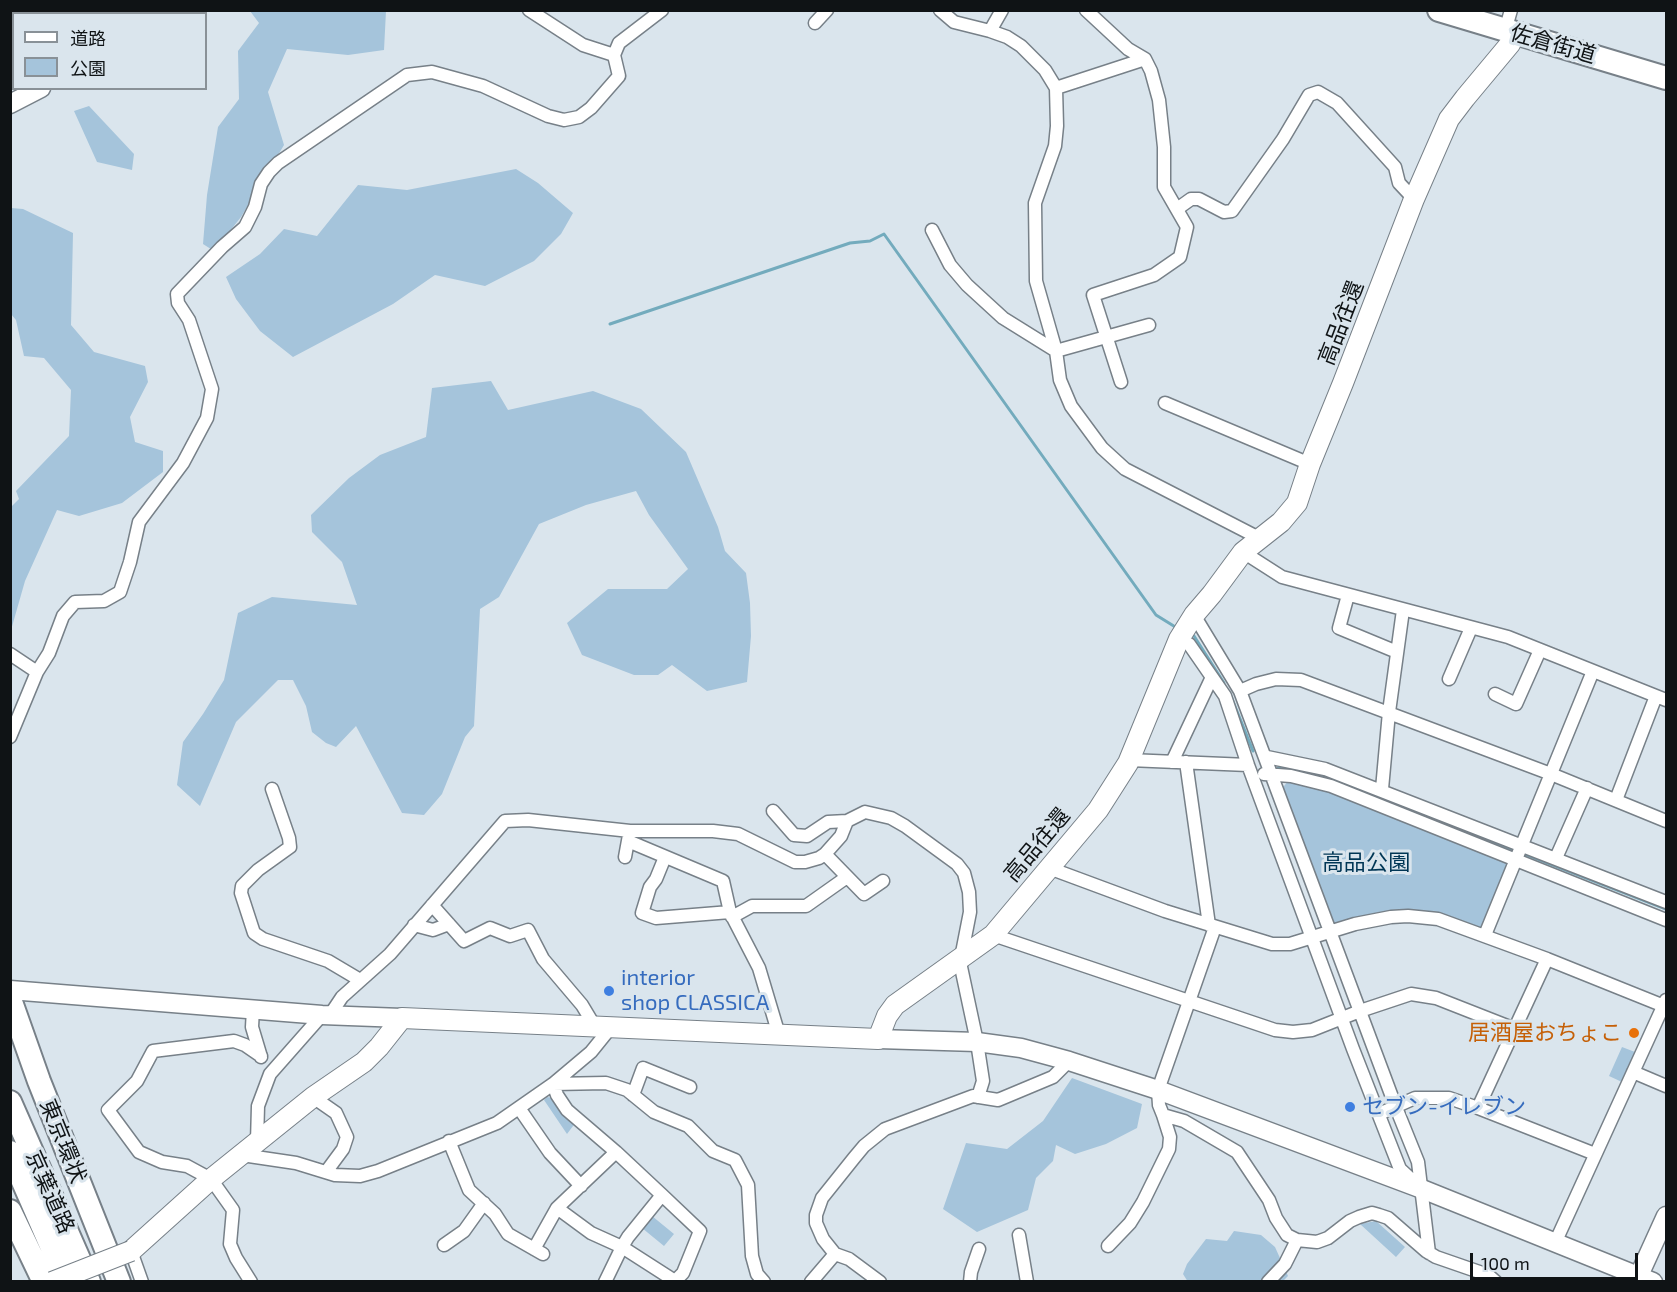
<!DOCTYPE html>
<html>
<head>
<meta charset="utf-8">
<style>
  body { margin:0 }
  #map { position:relative; width:1677px; height:1292px; overflow:hidden; background:#dae5ed; font-family:"Exo 2","Noto Sans JP",sans-serif }
  canvas { display:block }
  .frame { position:absolute; inset:0; border:12px solid #0f1315; pointer-events:none }
  .legend { position:absolute; left:12px; top:12px; width:195px; height:78px; box-sizing:border-box; background:#dae5ed; border:2px solid #899197; margin:0; padding:8px 10px; list-style:none; font-size:18px; color:#0f1315 }
  .legend li { display:flex; align-items:center; gap:12px; height:30px }
  .legend b { width:30px; border:2px solid #899197 }
  .scale { position:absolute; left:1470px; top:1253px; width:168px; height:27px; box-sizing:border-box; border:3px solid #0f1315; border-top:0; padding-left:8px; font-size:18px; line-height:21px; white-space:nowrap; color:#0f1315; -webkit-text-stroke:4px #dae5ed; paint-order:stroke }
</style>
</head>
<body>
<div id="map">
<canvas width="1677" height="1292"></canvas>
<div class="frame"></div>
<ul class="legend">
<li><b style="height:8px;background:#fff"></b>道路</li>
<li><b style="height:16px;background:#a5c4db"></b>公園</li>
</ul>
<div class="scale">100 m</div>
</div>
<script>
const g = document.querySelector('canvas').getContext('2d');
g.lineJoin = 'round';
function fillPath(path, color) { g.fillStyle = color; g.fill(path, 'evenodd'); }
const poly = rows => new Path2D(rows.map(r => 'M' + r).join(''));
function trace(path, color, width, dash) { g.strokeStyle = color; g.lineWidth = width; g.lineCap = dash ? 'butt' : 'round'; g.setLineDash(dash || []); g.stroke(path); }
function drawText(font, color, halo, rows, align = 'center') {
  g.font = font + ' "Exo 2","Noto Sans JP",sans-serif'; g.lineWidth = 6; g.setLineDash([]); g.textBaseline = 'middle'; g.strokeStyle = halo; g.fillStyle = color; for (const [text, x, y, turn = 0] of rows) {
    g.save(); g.translate(x, y); g.rotate((+turn || 0) * Math.PI / 180); g.textAlign = isNaN(turn) ? turn : align; if (halo) g.strokeText(text, 0, 0); g.fillText(text, 0, 0); g.restore();
  }
}
fillPath(poly([
  [250,11,386,11,384,50,348,55,287,49,268,92,284,145,241,217,214,251,203,244,207,195,218,127,239,99,238,51,259,23],
  [89,106,134,154,132,170,97,162,74,111],
  [516,169,538,183,573,213,561,234,534,261,485,286,435,275,393,304,293,357,260,331,236,299,226,277,260,254,284,229,317,236,358,185,407,190],
  [11,208,23,209,73,233,71,325,94,352,145,366,148,382,130,417,135,442,163,451,163,472,122,503,79,516,57,510,25,581,11,630,11,507,19,499,16,491,69,436,71,390,44,358,24,356,16,320,11,314],
  [491,381,508,410,593,391,641,409,686,452,718,527,725,551,746,573,750,603,751,636,747,682,707,691,672,665,658,675,634,675,582,655,567,623,608,589,667,589,688,569,649,515,636,491,586,505,539,524,499,597,480,609,474,726,465,737,442,794,424,815,402,813,356,726,336,747,326,743,312,732,306,706,293,680,278,680,236,722,200,806,177,785,183,742,203,714,224,680,238,613,272,597,357,605,342,562,312,532,311,515,349,478,380,455,426,437,432,388],
  [1288,781,1329,790,1511,862,1483,929,1438,914,1333,927,1281,790],
  [1622,1047,1635,1052,1622,1082,1609,1076],
  [1072,1078,1142,1104,1137,1128,1106,1144,1075,1154,1056,1145,1053,1161,1036,1178,1028,1210,977,1232,943,1209,966,1143,1007,1149,1043,1121],
  [547,1097,553,1098,576,1122,567,1134,544,1100],
  [652,1216,674,1234,664,1246,642,1228],
  [1376,1221,1405,1247,1396,1257,1360,1224],
  [1234,1231,1261,1235,1275,1247,1288,1276,1283,1281,1188,1282,1183,1274,1187,1264,1206,1239,1227,1241]
]), '#a5c4db');
trace(poly([
  [610,324,850,243,870,241,884,234,1156,615,1177,628],
  [1191,635,1194,636,1224,683],
  [1230,694,1253,751],
  [1278,768,1338,780],
  [1416,811,1516,851],
  [1522,853,1666,909]
]), '#73abbd', 3);
const street = poly([
  [529,10,583,45,614,55],
  [940,10,954,22,990,31,1007,37,1021,46,1045,70,1056,88,1057,126,1055,146,1035,203,1036,281,1056,351,1060,380,1071,406,1102,448,1125,469,1259,538],
  [1086,10,1128,49,1145,59,1151,71,1159,100,1164,147,1164,187,1187,227,1180,257,1154,275,1093,295,1121,382],
  [10,15,14,19],
  [815,23,827,10],
  [990,31,1002,10],
  [1505,31,1511,10],
  [1056,88,1145,59],
  [1177,209,1191,199,1199,199,1224,212,1232,211,1283,139,1309,95,1318,92,1337,103,1395,167,1399,183,1414,199],
  [932,230,950,265,967,285,1003,318,1056,351,1149,325],
  [1165,403,1310,464],
  [1243,552,1282,577,1508,637,1666,700],
  [1348,595,1339,628,1397,652],
  [1194,615,1240,691,1395,1105,1418,1162,1429,1253],
  [1179,639,1189,644,1225,696,1248,765,1353,1049,1400,1169,1414,1182],
  [10,654,37,672],
  [1449,679,1471,628],
  [1240,691,1256,684,1276,679,1301,680,1551,774,1666,821],
  [1495,694,1516,704,1540,650],
  [10,737,37,672,49,653,63,616,75,602,104,601,120,592,130,562,139,522,183,463,207,418,212,389,189,320,178,303,177,294,222,247,245,227,255,207,261,184,269,172,278,163,407,75,432,72,483,86,548,116,564,120,579,117,591,108,619,76,614,55,619,43,662,10],
  [1267,757,1325,769,1666,902],
  [1129,760,1248,765],
  [1172,762,1212,677],
  [1186,762,1209,925],
  [1264,774,1291,776,1331,786,1666,920],
  [272,789,289,838,290,847,258,870,242,886,241,893,254,933,263,939,328,961,360,980],
  [1382,789,1389,712,1403,610],
  [1616,800,1656,696],
  [773,811,794,835,807,836,828,822,847,821],
  [628,841,723,881,730,912,759,968,779,1035],
  [825,854,864,894,883,881],
  [625,857,629,835],
  [665,857,656,879,650,887,642,913,656,918,730,912],
  [1556,858,1587,788],
  [1049,868,1165,911,1272,944,1290,944,1355,924,1391,917,1408,916,1438,919,1547,959,1664,1006],
  [432,905,464,941,490,928,510,936,528,930,543,959,582,1005,594,1025],
  [732,917,752,906,806,906,847,877],
  [414,925,433,930,449,924],
  [1215,927,1158,1090,1159,1105,1163,1115,1184,1121,1237,1152,1269,1200,1276,1218,1287,1235,1297,1240,1317,1242,1328,1238,1350,1221,1359,1217,1372,1213,1379,1215,1388,1218,1426,1251,1436,1257,1488,1275,1496,1282],
  [993,935,1275,1030,1293,1032,1312,1030,1360,1011,1411,994,1436,998,1515,1029],
  [1485,935,1593,671],
  [253,1009,252,1027,261,1057],
  [330,1015,342,997,390,954,505,821,528,820,630,831,713,831,738,834,795,862,805,862,819,858,825,854,841,836,847,821,865,812,891,818,905,826,957,864,964,873,969,892,970,912,961,958,961,967,977,1042,983,1081,978,1097],
  [1633,1072,1666,1086],
  [553,1084,557,1095,567,1110,616,1152,662,1195,700,1231,683,1273,675,1281,622,1247,628,1237,662,1195],
  [553,1084,606,1083,627,1090,654,1112,688,1126,713,1151,735,1160,748,1185,752,1256,757,1274,764,1282],
  [633,1095,643,1068,690,1087],
  [313,1097,336,1113,347,1137,343,1149,326,1172],
  [519,1108,550,1153,581,1186],
  [1478,1108,1547,959],
  [1379,1114,1415,1098,1449,1098,1478,1108,1595,1154],
  [449,1141,469,1190,495,1214,508,1234,543,1254],
  [257,1142,258,1106,270,1074,322,1015],
  [242,1155,296,1163,335,1175,360,1176,378,1171,497,1123,553,1084,591,1052,612,1026],
  [557,1208,591,1233,622,1247,605,1282],
  [1019,1235,1027,1282],
  [1555,1243,1666,1000],
  [444,1245,464,1231,484,1203],
  [1108,1246,1130,1223,1143,1202,1169,1149,1170,1137,1163,1115],
  [534,1249,557,1208,616,1152],
  [131,1251,142,1282],
  [251,1282,236,1258,230,1244,233,1210,211,1179,187,1166,162,1162,139,1152,108,1110,137,1081,153,1051,234,1041,245,1045,261,1056],
  [811,1282,835,1254],
  [880,1282,849,1259,835,1254,823,1239,816,1223,816,1215,822,1198,854,1158,864,1146,885,1129,973,1096,998,1100,1053,1077,1069,1061],
  [970,1282,971,1272,979,1249],
  [1268,1282,1285,1264,1297,1240]
]);
const secondary = poly([
  [156,14,159,10],
  [10,104,41,88],
  [10,990,322,1015,402,1018],
  [878,1039,977,1042,1021,1048,1069,1061,1158,1090,1422,1189,1653,1282],
  [1636,1282,1666,1216]
]);
const primary = poly([
  [131,1251,211,1179,313,1097,364,1062,379,1047,402,1018,878,1039,887,1016,895,1005,993,935,1098,810,1128,763,1179,639,1194,615,1212,594,1243,552,1281,522,1297,503,1310,464,1343,383,1414,199,1449,119,1465,98,1510,44,1515,33]
]);
const highway = poly([
  [1439,10,1666,78],
  [10,999,39,1081,119,1282],
  [10,1102,89,1282],
  [10,1152,67,1282],
  [10,1211,44,1282]
]);
trace(street, '#778088', 15);
trace(secondary, '#778088', 21);
trace(primary, '#778088', 22);
trace(highway, '#778088', 26);
trace(street, '#fff', 12);
trace(secondary, '#fff', 18);
trace(primary, '#fff', 20);
trace(highway, '#fff', 22);
const primaryBridge = poly([
  [52,1282,131,1251]
]);
trace(primaryBridge, '#778088', 22, []);
trace(primaryBridge, '#fff', 20);
for (const [x, y, r, color] of [
  [609,991,6,"#3f7fe0"],
  [1634,1033,6,"#e8710a"],
  [1350,1107,6,"#3f7fe0"]
]) { const dot = new Path2D(); dot.arc(x, y, r, 0, 2 * Math.PI); g.fillStyle = color; g.fill(dot); trace(dot, '#dae5ed', 2); }
drawText('22px', '#0f1315', '#dae5ed', [
  ["佐倉街道",1553,44,16],
  ["高品往還",1341,323,-69],
  ["高品往還",1037,845,-50],
  ["東京環状",63,1141,68],
  ["京葉道路",50,1192,66]
]);
drawText('22px', '#003655', '#dae5ed', [
  ["高品公園",1366,863]
]);
drawText('22px', '#366cbe', '#dae5ed', [
  ["interior",621,978],
  ["shop CLASSICA",621,1003],
  ["セブン-イレブン",1362,1107]
], 'left');
drawText('22px', '#c56008', '#dae5ed', [
  ["居酒屋おちょこ",1622,1033]
], 'right');
</script>
</body>
</html>
